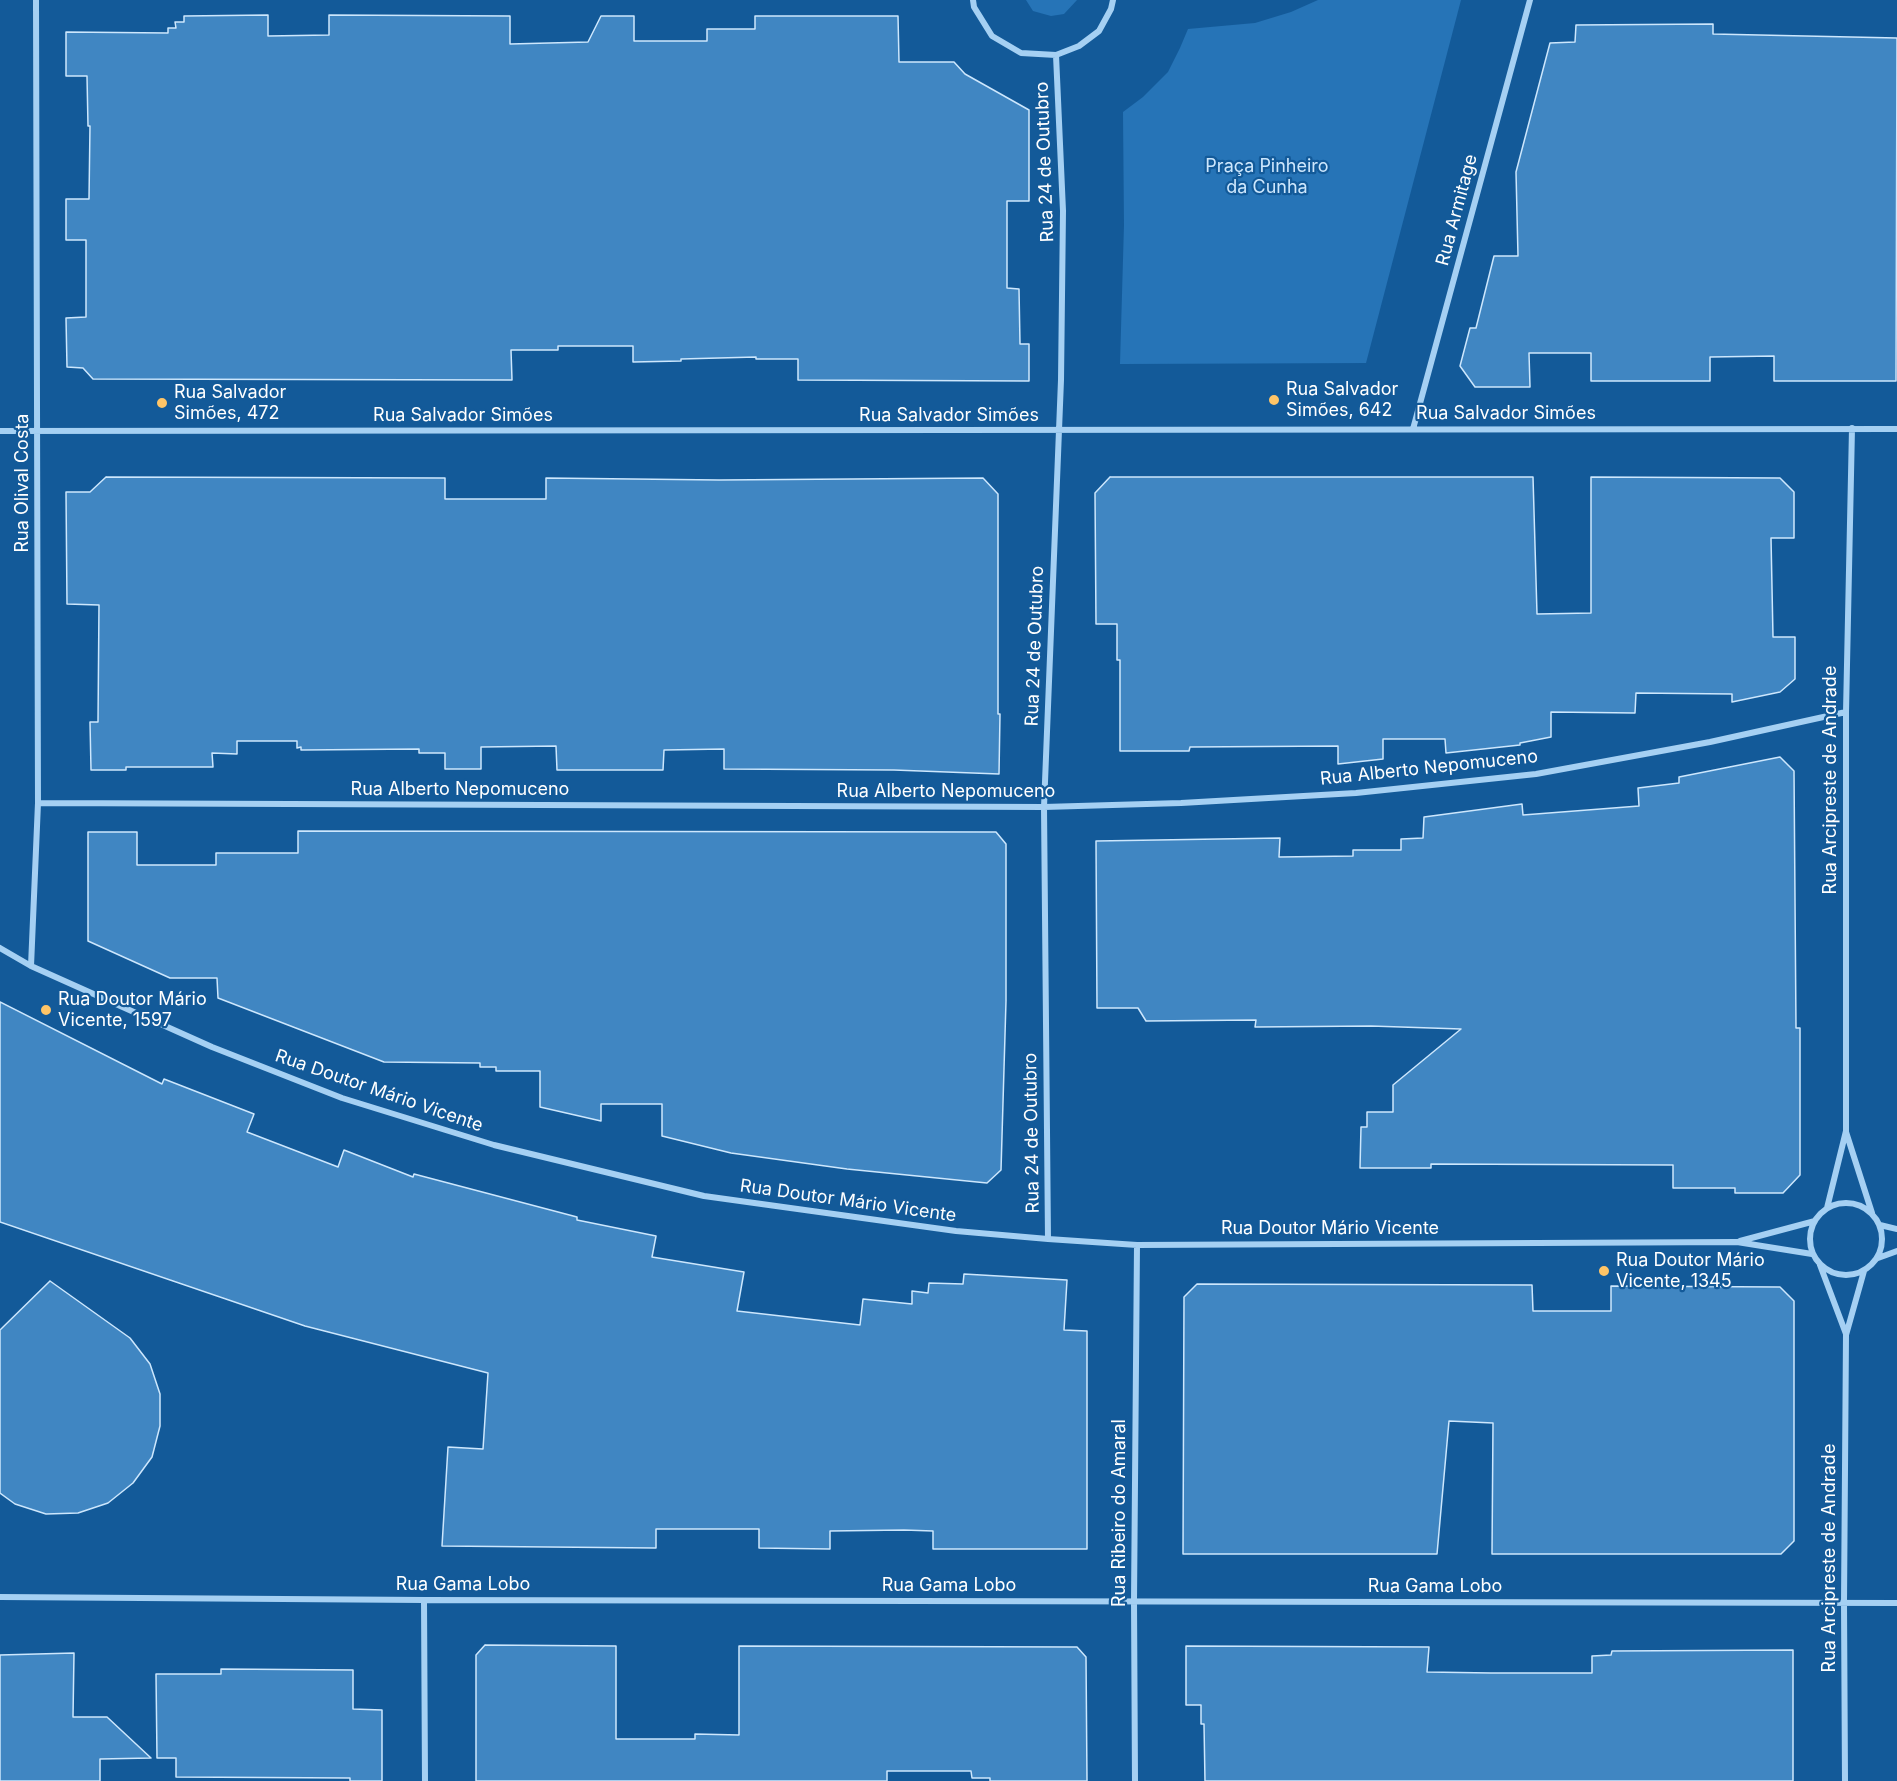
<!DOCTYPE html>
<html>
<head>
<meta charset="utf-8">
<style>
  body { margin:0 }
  canvas { display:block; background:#135a99 }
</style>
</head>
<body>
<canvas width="1897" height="1781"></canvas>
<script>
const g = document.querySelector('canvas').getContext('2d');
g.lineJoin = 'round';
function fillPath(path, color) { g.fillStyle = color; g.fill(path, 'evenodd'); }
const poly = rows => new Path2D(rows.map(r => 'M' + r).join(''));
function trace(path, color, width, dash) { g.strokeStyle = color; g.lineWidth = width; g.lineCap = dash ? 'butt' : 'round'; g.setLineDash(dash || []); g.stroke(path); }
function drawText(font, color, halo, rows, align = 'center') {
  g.font = font + ' Inter,sans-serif'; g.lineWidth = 4.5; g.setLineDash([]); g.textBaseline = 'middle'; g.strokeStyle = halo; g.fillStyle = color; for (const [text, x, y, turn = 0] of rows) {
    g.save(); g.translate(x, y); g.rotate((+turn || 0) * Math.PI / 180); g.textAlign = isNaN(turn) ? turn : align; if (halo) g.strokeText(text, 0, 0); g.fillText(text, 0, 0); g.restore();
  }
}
fillPath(poly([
  [1026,0,1077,0,1064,14,1051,16,1033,11],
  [1318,0,1461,0,1366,363,1120,364,1124,225,1123,112,1143,97,1168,72,1180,48,1188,29,1255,23,1291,12]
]), '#2674b7');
const building = poly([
  [268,15,268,36,329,35,329,15,510,16,510,44,588,42,601,16,634,16,634,41,707,41,707,29,755,29,755,16,898,16,899,62,954,62,965,74,1029,110,1029,201,1007,201,1007,288,1019,289,1020,344,1029,344,1029,381,798,380,798,359,756,359,756,357,681,359,681,361,633,362,633,346,558,346,558,350,511,350,512,380,93,379,83,368,67,367,66,318,86,317,86,240,66,240,66,199,89,199,90,126,88,126,87,76,66,76,66,32,168,33,168,28,176,28,175,22,184,22,184,16,268,15],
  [1713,24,1713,34,1897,38,1896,381,1774,381,1774,356,1710,357,1710,381,1591,381,1591,353,1529,353,1530,387,1475,387,1460,366,1470,328,1476,328,1494,256,1518,256,1516,172,1550,43,1575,42,1576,25,1713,24],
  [106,477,445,478,445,499,546,499,546,478,719,480,983,478,998,494,998,714,1000,714,999,774,894,770,724,769,724,749,664,750,663,770,557,770,556,746,481,747,481,769,445,769,445,753,419,753,419,749,301,750,301,747,297,748,297,741,237,741,237,754,212,753,213,767,126,767,126,770,91,770,90,722,98,722,99,605,67,604,66,492,90,492,106,477],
  [1110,477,1533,477,1537,614,1591,613,1591,477,1780,478,1794,492,1794,538,1771,538,1773,637,1795,637,1795,679,1780,692,1732,702,1732,694,1636,693,1635,713,1551,712,1551,737,1520,743,1520,745,1446,753,1445,739,1383,739,1383,759,1338,764,1338,746,1190,747,1189,751,1120,751,1120,660,1117,660,1117,624,1096,624,1095,493,1110,477],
  [1780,757,1794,771,1796,1028,1800,1028,1800,1175,1783,1193,1735,1193,1735,1188,1673,1188,1673,1165,1431,1164,1431,1168,1360,1168,1361,1127,1367,1127,1367,1112,1393,1112,1393,1085,1461,1029,1371,1026,1255,1027,1256,1020,1146,1021,1138,1008,1097,1008,1096,841,1280,838,1279,857,1353,856,1353,850,1401,850,1401,839,1423,838,1424,817,1522,804,1523,815,1639,806,1638,788,1679,783,1679,777,1780,757],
  [298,831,996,832,1006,844,1006,1001,1001,1170,987,1183,847,1169,731,1153,662,1136,662,1104,601,1104,601,1121,540,1107,540,1071,496,1071,496,1067,480,1067,480,1063,384,1062,218,998,217,978,170,978,88,941,88,832,137,832,137,865,216,865,216,853,298,853,298,831],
  [0,1002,162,1084,164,1079,254,1114,247,1132,338,1167,344,1150,413,1177,414,1174,577,1217,577,1220,656,1236,652,1257,744,1272,737,1311,860,1325,863,1299,912,1304,912,1291,928,1293,929,1283,963,1284,964,1274,1067,1280,1064,1330,1087,1331,1087,1549,933,1549,933,1531,904,1530,830,1531,830,1549,759,1548,759,1529,656,1529,656,1548,442,1546,448,1447,483,1449,488,1373,305,1326,0,1222,0,1002],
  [50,1281,130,1338,150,1364,160,1394,160,1426,152,1457,133,1483,108,1503,78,1513,46,1514,15,1504,0,1493,0,1330,50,1281],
  [1197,1284,1532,1285,1533,1311,1611,1311,1611,1286,1780,1287,1794,1301,1794,1541,1781,1554,1492,1554,1493,1423,1449,1421,1437,1554,1183,1554,1184,1297,1197,1284],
  [485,1645,616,1646,616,1739,695,1739,695,1734,739,1735,739,1646,1077,1647,1086,1657,1087,1781,990,1781,990,1778,972,1778,971,1771,887,1771,887,1781,476,1781,476,1655,485,1645],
  [1186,1646,1429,1647,1427,1672,1491,1673,1592,1673,1592,1656,1611,1655,1612,1651,1793,1650,1793,1781,1205,1781,1204,1724,1201,1724,1201,1705,1186,1705,1186,1646],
  [74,1653,73,1717,107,1717,151,1758,100,1759,100,1781,0,1781,0,1655,74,1653],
  [221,1669,353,1670,353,1709,382,1710,382,1781,350,1781,350,1778,176,1777,176,1758,157,1758,156,1674,221,1674,221,1669]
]);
fillPath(building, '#4086c2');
trace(building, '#cde7fd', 1.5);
trace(poly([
  [973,0,974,7,992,36,1021,53,1056,55,1079,46,1099,31,1111,9,1113,0],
  [1413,429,1530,0],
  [0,431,1897,429],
  [38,803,1044,807,1181,803,1356,793,1536,774,1710,742,1846,712],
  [0,948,31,966,212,1047,342,1098,494,1145,704,1196,956,1231,1048,1239,1137,1245,1737,1242,1812,1254],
  [31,966,38,803,36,0],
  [1846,1132,1872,1213],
  '1810 1239a36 36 0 1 1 72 0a36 36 0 1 1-72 0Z',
  [1827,1208,1846,1131,1846,712,1852,428],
  [1880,1225,1897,1229],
  [1048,1239,1044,807,1061,380,1063,211,1056,55],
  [1740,1241,1815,1221],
  [1878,1258,1897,1251],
  [1820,1265,1846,1334],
  [0,1597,424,1600,1897,1603],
  [424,1600,425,1781],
  [1135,1781,1134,1601,1137,1245],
  [1845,1781,1844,1603,1846,1335,1864,1271]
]), '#a5d0f3', 6);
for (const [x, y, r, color] of [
  [1274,400,6,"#ffc567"],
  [162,403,6,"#ffc567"],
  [46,1010,6,"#ffc567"],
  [1604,1271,6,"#ffc567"]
]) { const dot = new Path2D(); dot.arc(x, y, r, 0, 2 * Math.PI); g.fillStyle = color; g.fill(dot); trace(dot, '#135a99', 2); }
drawText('18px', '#fff', '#135a99', [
  ["Rua 24 de Outubro",1045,162,-92],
  ["Rua Armitage",1457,210,-75],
  ["Rua Salvador Simões",1506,414],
  ["Rua Salvador Simões",463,416],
  ["Rua Salvador Simões",949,416],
  ["Rua Olival Costa",23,483,-90],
  ["Rua 24 de Outubro",1035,646,-88],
  ["Rua Alberto Nepomuceno",1429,768,-6],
  ["Rua Arcipreste de Andrade",1831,780,-90],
  ["Rua Alberto Nepomuceno",460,790],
  ["Rua Alberto Nepomuceno",946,792],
  ["Rua Doutor Mário Vicente",379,1091,19],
  ["Rua 24 de Outubro",1032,1133,-91],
  ["Rua Doutor Mário Vicente",848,1201,8],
  ["Rua Doutor Mário Vicente",1330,1229],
  ["Rua Ribeiro do Amaral",1120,1513,-90],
  ["Rua Arcipreste de Andrade",1830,1558,-90],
  ["Rua Gama Lobo",463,1585],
  ["Rua Gama Lobo",949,1586],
  ["Rua Gama Lobo",1435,1587]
]);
drawText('18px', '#cde7fd', '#135a99', [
  ["Praça Pinheiro",1267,167],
  ["da Cunha",1267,188]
]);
drawText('18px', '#fff', '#135a99', [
  ["Rua Salvador",1286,390],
  ["Simões, 642",1286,411],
  ["Rua Salvador",174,393],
  ["Simões, 472",174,414],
  ["Rua Doutor Mário",58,1000],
  ["Vicente, 1597",58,1021],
  ["Rua Doutor Mário",1616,1261],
  ["Vicente, 1345",1616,1282]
], 'left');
</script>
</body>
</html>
